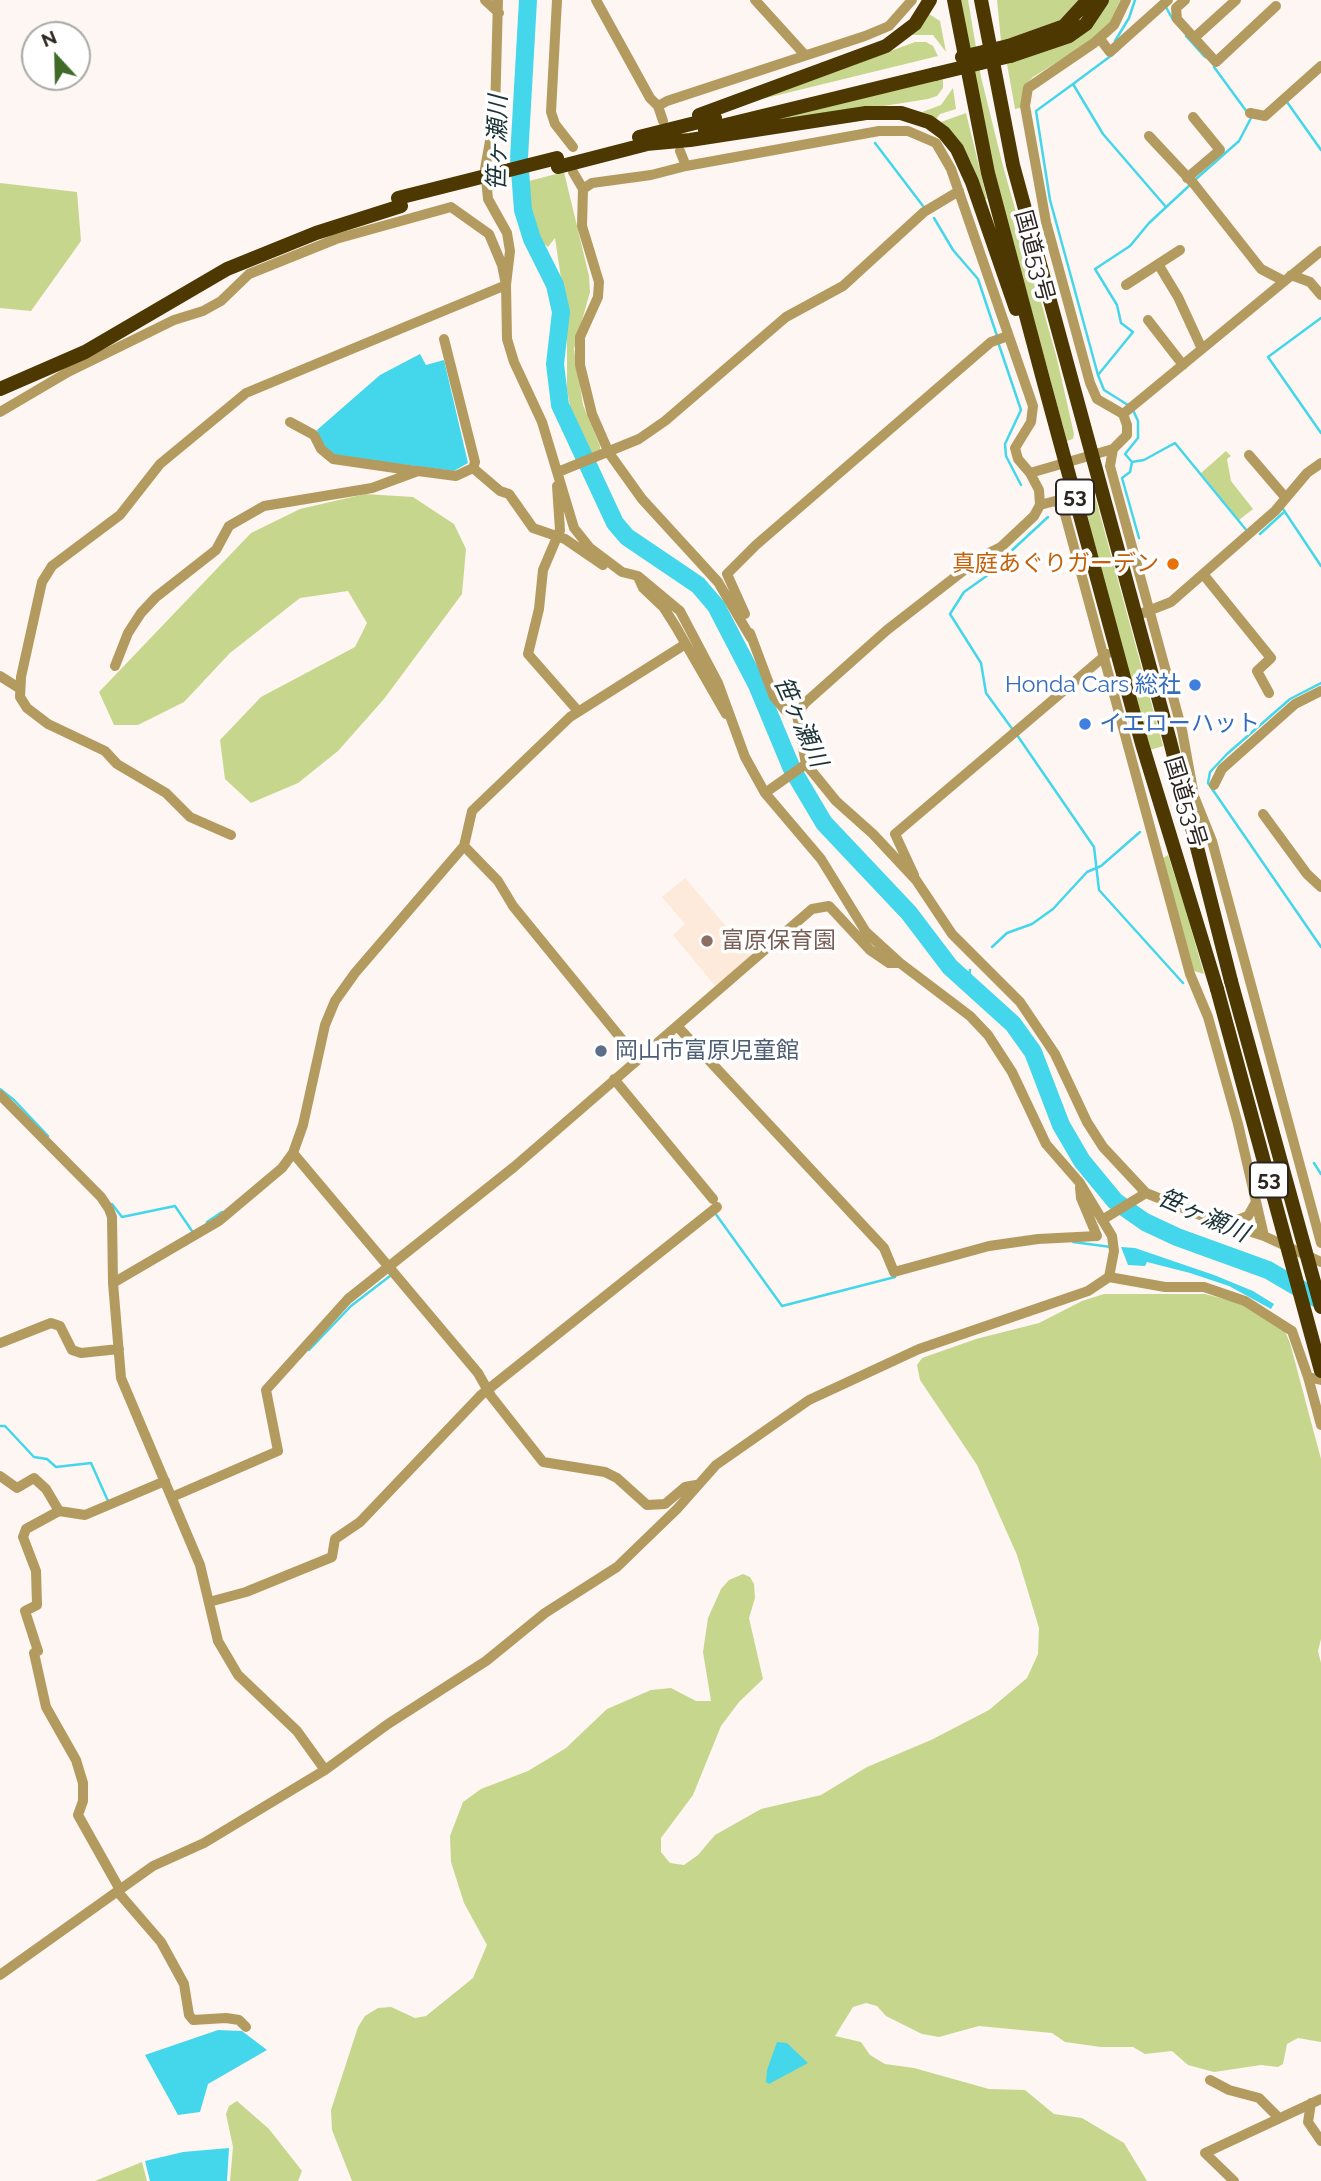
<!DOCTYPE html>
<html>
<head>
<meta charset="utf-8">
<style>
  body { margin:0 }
  #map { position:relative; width:1321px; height:2181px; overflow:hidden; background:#fef6f2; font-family:Raleway,sans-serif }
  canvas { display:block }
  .north { position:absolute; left:21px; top:21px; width:70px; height:70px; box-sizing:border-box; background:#fff; border:2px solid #aba8a7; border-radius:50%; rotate:338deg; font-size:19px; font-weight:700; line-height:28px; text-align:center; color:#2d2522 }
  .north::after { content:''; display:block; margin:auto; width:24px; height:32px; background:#3f6a27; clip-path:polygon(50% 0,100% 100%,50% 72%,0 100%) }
</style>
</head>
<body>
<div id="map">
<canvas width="1321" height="2181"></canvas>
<div class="north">N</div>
</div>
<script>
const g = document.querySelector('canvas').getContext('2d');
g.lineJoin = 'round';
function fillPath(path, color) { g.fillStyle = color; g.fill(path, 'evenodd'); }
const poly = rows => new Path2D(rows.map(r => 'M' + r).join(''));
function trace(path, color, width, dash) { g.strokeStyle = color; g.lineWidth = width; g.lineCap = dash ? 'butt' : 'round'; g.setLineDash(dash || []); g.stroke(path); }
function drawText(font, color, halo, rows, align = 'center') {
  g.font = font + ' Raleway,"Noto Sans JP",sans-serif'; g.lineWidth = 7; g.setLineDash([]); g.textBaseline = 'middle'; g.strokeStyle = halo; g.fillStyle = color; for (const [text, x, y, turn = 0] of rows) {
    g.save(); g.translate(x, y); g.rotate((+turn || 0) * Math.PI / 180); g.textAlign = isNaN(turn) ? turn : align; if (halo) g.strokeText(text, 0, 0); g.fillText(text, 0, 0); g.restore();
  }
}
fillPath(poly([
  [685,878,752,957,716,987,673,935,685,924,662,897]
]), '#feeada');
fillPath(poly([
  [959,0,968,0,981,77,1003,166,1057,359,1074,434,1073,439,1067,441,993,169],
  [997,0,1080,0,1060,20,1001,41],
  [1106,0,1120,0,1110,23,1091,41,1033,77,1024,86,1020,108,1015,109,1007,64,1071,40],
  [929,14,940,21,946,52,933,35,912,35],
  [915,42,926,42,933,46,938,56,762,99],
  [943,79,943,88,937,96,928,99,769,124,768,121],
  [953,88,956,109,940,114,936,119,922,112,941,105],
  [966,113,987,199,984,199,971,162,941,122],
  [564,172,589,276,590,292,574,349,583,405,600,446,600,450,590,454,571,411,567,390,567,318,555,238,548,247,544,244,531,220,528,199,529,181],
  [0,183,77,192,81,241,31,311,0,308],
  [1226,451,1231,456,1227,459,1231,481,1253,509,1239,520,1201,473],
  [1090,478,1163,746,1150,750,1098,563,1080,481],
  [365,494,413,497,454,524,466,549,462,594,384,699,338,751,298,783,251,803,225,779,220,740,261,697,355,647,367,623,348,591,300,598,230,653,184,702,138,725,114,725,99,692,251,533,300,509],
  [1168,855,1185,908,1204,974,1194,971,1163,858],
  [1104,1294,1205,1294,1243,1304,1283,1327,1290,1343,1321,1459,1321,1639,1318,1651,1321,1663,1321,2042,1298,2038,1287,2044,1283,2064,1278,2067,1261,2065,1214,2072,1188,2065,1172,2051,1145,2054,1133,2047,1101,2047,1065,2042,1052,2033,979,2026,939,2037,922,2034,886,2016,877,2006,866,2003,853,2007,835,2036,861,2042,870,2055,885,2064,914,2068,989,2089,1025,2090,1054,2114,1082,2118,1124,2143,1147,2181,352,2181,332,2130,331,2110,358,2027,365,2016,378,2008,391,2007,415,2018,426,2016,473,1978,487,1945,464,1903,451,1862,450,1836,463,1802,481,1789,528,1771,566,1748,607,1709,651,1690,671,1688,696,1701,711,1701,703,1652,708,1618,721,1589,729,1580,743,1574,750,1577,754,1584,755,1598,749,1618,763,1679,739,1702,721,1726,693,1795,661,1838,661,1852,670,1863,684,1865,698,1855,715,1835,761,1809,821,1795,867,1767,931,1740,989,1710,1027,1678,1038,1654,1039,1628,1017,1555,977,1465,920,1380,917,1365,922,1358,976,1339,1039,1323,1082,1301],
  [237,2101,269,2129,302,2171,298,2181,230,2181,233,2147,226,2114,229,2106],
  [142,2162,147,2181,95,2181]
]), '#c7d68d');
fillPath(poly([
  [420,354,426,365,444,360,468,463,454,471,337,456,323,446,317,430,380,375],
  [1121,1247,1135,1248,1214,1275,1253,1291,1274,1304,1271,1309,1229,1286,1190,1273,1147,1262,1145,1266,1128,1265],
  [218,2030,242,2031,267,2050,208,2084,200,2112,178,2115,145,2055],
  [777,2042,787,2043,808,2063,769,2084,766,2082,767,2070],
  [229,2148,227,2181,150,2181,145,2161,183,2152]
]), '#44d7eb');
trace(poly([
  [1166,7,1173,20],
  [1186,36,1205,57],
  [1115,41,1129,18,1135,0],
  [1112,55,1073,84,1103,134,1166,207],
  [1214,67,1247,112],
  [1073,84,1036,111,1050,200,1098,375],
  [1287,102,1321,150],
  [875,143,923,206],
  [1196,179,1239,141,1251,118],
  [934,218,953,250,978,279,997,336],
  [1321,318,1268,357,1321,433],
  [999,345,1021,410,1005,444,1006,456,1021,485],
  [1128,405,1104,390,1098,375,1133,332,1121,323,1117,305,1095,269,1130,246,1149,223,1191,184],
  [1133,410,1138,421,1138,438,1125,454,1132,462,1130,472,1122,478,1139,538],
  [1132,462,1144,460,1175,443,1247,531],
  [1283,509,1321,566],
  [1260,534,1283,513],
  [1321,683,1290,699,1227,754,1210,772,1208,783,1321,947],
  [1013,730,986,693,981,663,950,614,964,592,995,570,1008,554,1048,517],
  [1017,735,1094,847,1099,890,1183,983],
  [992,947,1007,933,1032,924,1053,909,1087,872,1101,866,1140,832],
  [968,982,970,970],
  [0,1089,14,1100,48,1136],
  [1314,1163,1321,1174],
  [112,1204,122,1217,175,1206,192,1231],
  [715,1213,782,1306,895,1277],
  [207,1222,222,1212],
  [1073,1242,1111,1247],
  [309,1350,351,1306,390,1276],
  [0,1426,5,1426,34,1457,47,1459,56,1467,91,1463,108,1501]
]), '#44d7eb', 2.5);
trace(poly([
  [528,0,519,158,523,210,532,239,555,285,561,312,555,364,560,405,615,523,627,537,698,585,716,606,757,685,792,769,824,823,909,913,950,967,1013,1024,1033,1052,1061,1125,1082,1161,1115,1201,1145,1222,1177,1237,1268,1270,1321,1301]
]), '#44d7eb', 18);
trace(poly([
  [485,0,499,13],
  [557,0,551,112,555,124,573,147],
  [596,0,650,98,658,106],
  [755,0,805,55],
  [1185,0,1176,8,1177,19,1216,62,1276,6],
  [1194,38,1236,0],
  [1100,39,1110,52,1168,0],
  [1250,113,1265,116,1321,66],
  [663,121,658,106,667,101,865,36,889,26,912,0],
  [1149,136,1194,184,1261,269,1284,281],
  [680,151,686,166,879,131,908,131,936,143,951,169,1033,406,1031,422,1015,448,1018,459,1030,473,1113,449,1127,435,1127,425,1123,414,1097,399,1090,383,1046,222,1025,106,1028,88,1094,43,1114,25,1126,0],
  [686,166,651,175,592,183,583,189,582,226,599,282,598,297,580,337,580,365,592,414,609,453,642,499,718,582,751,638],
  [573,172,583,189],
  [1187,178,1220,150,1193,117],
  [1158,264,1178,297,1202,349],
  [1291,275,1310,282,1321,295],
  [1126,285,1180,250],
  [1148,320,1183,365],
  [444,339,475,462,473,468],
  [0,412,68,372,174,320,203,311,221,301,249,274,336,239,451,207,489,234,502,265,506,285,246,393,160,464,120,515,52,566,42,582,21,677,20,697,27,708,48,724,105,751,117,764,166,793,190,817,231,835],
  [1123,414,1321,251],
  [290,422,314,435,321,449,333,459,416,471],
  [1113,449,1110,466,1182,730,1194,796,1212,841,1321,1243],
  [1249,455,1285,497],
  [558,472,639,439,665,421,786,317,843,286,924,212,959,191],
  [1030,473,1039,490,1040,505,1034,516,1001,547,981,557,887,630,805,703,797,715,806,764,836,801,873,834,916,880,952,934,1020,1002,1055,1054,1087,1122,1103,1147,1146,1193,1203,1216,1264,1236,1321,1262],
  [557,486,560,530,543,570,539,609,528,654,578,711],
  [1040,505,1055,501,1063,507,1190,974,1208,1017,1238,1124,1264,1236],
  [1203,574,1271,658,1257,671,1269,693],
  [639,579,643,588,664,608,676,627,726,714],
  [1143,613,1171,602,1275,511,1307,473,1321,463],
  [745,614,727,574,756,545,991,342,1008,336],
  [750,633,774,697,785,710,797,715],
  [115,666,128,633,141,613,156,597,216,550,229,526,264,506,372,488,418,471,456,476,473,468,500,491,509,494,533,528,565,539,603,565],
  [0,676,19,688],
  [1214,785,1222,769,1295,704,1321,691],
  [765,793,806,764],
  [1263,814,1307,874,1321,887],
  [464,846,498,881,513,906,637,1058],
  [914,875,895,834,1107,654],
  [677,1026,884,1248,894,1272,989,1246,1038,1239,1097,1236,1081,1198,1080,1187],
  [614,1079,713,1199],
  [0,1095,101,1197,109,1209,112,1217,113,1283,121,1378,200,1565,218,1641,238,1675,297,1731,325,1770],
  [293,1153,478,1373,491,1396,543,1462,605,1472,617,1478,647,1505,665,1504,685,1487,696,1485],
  [1102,1220,1146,1193],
  [1229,1223,1248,1216,1256,1202],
  [1109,1277,1165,1287,1204,1287,1245,1301,1292,1331,1308,1377,1321,1380],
  [113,1283,219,1221,282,1168,293,1153,303,1125,325,1025,335,1001,355,973,464,846,472,811,570,717,684,645],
  [0,1343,51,1323,60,1326,72,1350,81,1353,119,1349],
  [1308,1377,1321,1425],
  [0,1476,17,1488,34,1478,46,1489,59,1511,85,1515,165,1481],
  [172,1497,278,1451,266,1390,348,1299,514,1167,812,909,829,906,870,950,889,963,900,963],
  [59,1511,26,1529,23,1537,36,1571,37,1605,25,1611,38,1651,34,1653,46,1707,76,1760,83,1783,83,1801,78,1815,119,1888],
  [209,1602,246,1592,332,1557,335,1539,360,1522,481,1395,717,1207],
  [117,1891,161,1942,184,1984,189,2015,193,2020,226,2018,239,2020,246,2027],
  [0,1975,153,1866,204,1843,325,1770,388,1724,486,1661,545,1613,617,1567,677,1509,716,1465,809,1400,919,1349,1088,1291,1109,1277,1114,1251,1112,1236,1080,1183,1046,1144,1012,1072,988,1035,970,1016,900,963,866,932,821,859,765,793,745,757,718,683,680,611,638,576,622,572,590,548,574,528,542,422,514,362,507,339,506,285,510,251,507,233,488,199,485,169,495,113,498,0],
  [1210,2080,1229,2090,1259,2098,1279,2118],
  [1311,2103,1308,2122,1321,2141],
  [1234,2181,1205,2153,1321,2099]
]), '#b39b60', 10);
trace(poly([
  [954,0,988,173,1044,383,1142,744,1217,989],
  [981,0,1013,165,1170,741,1231,981],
  [1008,46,1064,26,1088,0],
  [1010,56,1069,36,1086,24,1102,0],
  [699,115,886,46,915,24,930,0],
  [705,130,935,74],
  [639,137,715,118],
  [646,144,690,140,866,113,901,113,929,122,944,133,957,149,972,182,1016,309],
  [558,167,655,142],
  [0,389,85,352,227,269,316,233,401,206]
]), '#4c3800', 14);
trace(poly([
  [962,57,1008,46],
  [935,74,1010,56],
  [398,198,557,158],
  [1231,981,1321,1307],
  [1217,989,1321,1371]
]), '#4c3800', 14);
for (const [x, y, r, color] of [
  [1173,564,7,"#e8710a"],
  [1195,685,7,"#3f7fe0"],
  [1085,724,7,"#3f7fe0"],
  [707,941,7,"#8d6e63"],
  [601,1051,7,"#5c6f8a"]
]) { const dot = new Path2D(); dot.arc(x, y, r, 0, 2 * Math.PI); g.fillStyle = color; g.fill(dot); trace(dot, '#fff', 2.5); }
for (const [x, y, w] of [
  [1075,497,38],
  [1269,1180,38]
]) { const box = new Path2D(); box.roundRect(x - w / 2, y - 17.5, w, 35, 5); g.fillStyle = '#fff'; g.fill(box); trace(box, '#2d2522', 2); }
drawText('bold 21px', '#2d2522', null, [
  ["53",1075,497],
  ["53",1269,1180]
]);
drawText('23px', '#2d2522', '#fff', [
  ["国道53号",1034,256,75],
  ["国道53号",1185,802,73]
]);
drawText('23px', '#c56008', '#fff', [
  ["真庭あぐりガーデン",1159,564]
], 'right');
drawText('23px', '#366cbe', '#fff', [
  ["Honda Cars 総社",1181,685],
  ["イエローハット",1099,724,"left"]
], 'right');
drawText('23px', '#785e54', '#fff', [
  ["富原保育園",721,941]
], 'left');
drawText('23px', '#4e5e75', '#fff', [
  ["岡山市富原児童館",615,1051]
], 'left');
drawText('italic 24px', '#1b3336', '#fff', [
  ["笹ヶ瀬川",498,143,-89],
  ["笹ヶ瀬川",800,722,66],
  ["笹ヶ瀬川",1203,1216,24]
]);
</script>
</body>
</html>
